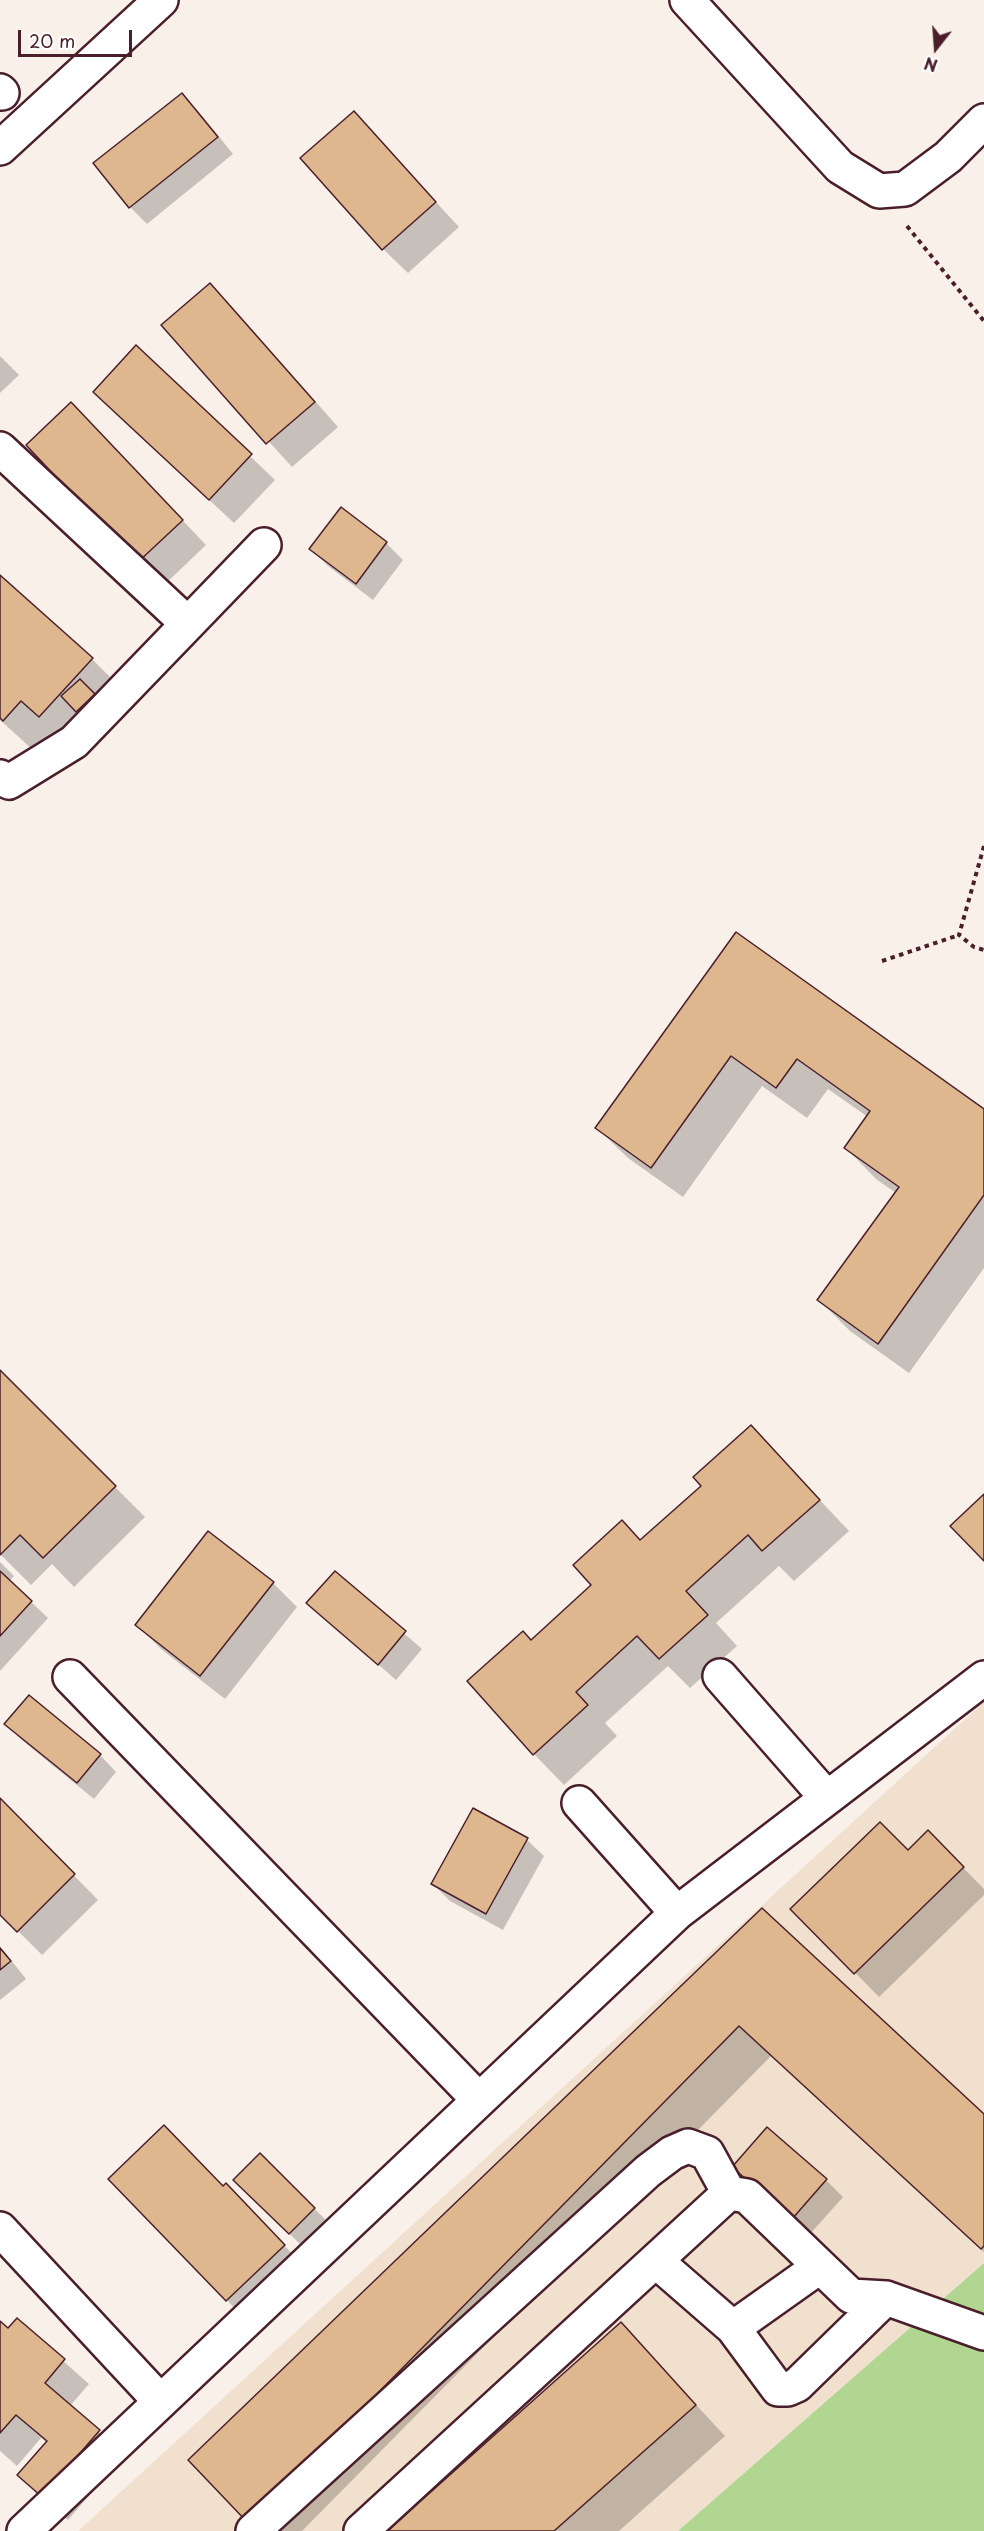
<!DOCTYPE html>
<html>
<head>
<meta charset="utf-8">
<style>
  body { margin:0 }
  #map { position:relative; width:984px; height:2531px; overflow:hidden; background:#f9f1e9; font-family:"Playpen Sans",sans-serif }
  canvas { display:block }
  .north { position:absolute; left:906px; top:18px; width:60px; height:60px; -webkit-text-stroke:4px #fff; paint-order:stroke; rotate:197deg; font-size:16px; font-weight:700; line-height:24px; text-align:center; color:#4a1f2b }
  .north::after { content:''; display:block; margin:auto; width:21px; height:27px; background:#4a1f2b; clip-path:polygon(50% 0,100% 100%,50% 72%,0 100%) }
  .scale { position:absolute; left:18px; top:30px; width:114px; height:27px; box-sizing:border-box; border:3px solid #4a1f2b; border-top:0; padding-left:8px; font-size:18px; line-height:21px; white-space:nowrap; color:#4a1f2b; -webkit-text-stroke:4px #fff; paint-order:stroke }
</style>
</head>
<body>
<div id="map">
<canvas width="984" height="2531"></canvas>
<div class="north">N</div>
<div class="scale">20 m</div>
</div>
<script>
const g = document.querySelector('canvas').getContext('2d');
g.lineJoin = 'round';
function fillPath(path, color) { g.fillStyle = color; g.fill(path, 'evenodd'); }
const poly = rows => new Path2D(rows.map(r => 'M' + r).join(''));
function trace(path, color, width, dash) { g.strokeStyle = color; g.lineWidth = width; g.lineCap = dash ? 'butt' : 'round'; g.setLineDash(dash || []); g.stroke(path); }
fillPath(poly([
  [984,1702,984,2263,678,2531,78,2531]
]), '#f1e0ce');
fillPath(poly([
  [984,2263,984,2531,678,2531]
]), '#b0d692');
fillPath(poly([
  [182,95,199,112,233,154,147,224,130,207],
  [354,113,459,227,408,273,383,249],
  [210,285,234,309,338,427,292,467,163,325],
  [136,347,275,480,234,523,119,416],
  [0,356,19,375,0,393],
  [95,428,206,545,163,586,138,562],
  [341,509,386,543,403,560,373,600,328,566,311,549],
  [0,577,92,659,131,698,43,759,0,720],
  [736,934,984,1111,984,1268,909,1373,850,1331,819,1300,896,1193,876,1179,846,1148,868,1117,828,1089,807,1118,762,1086,683,1197,628,1158,597,1128],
  [0,1372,145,1517,74,1587,52,1564,31,1585,0,1554],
  [751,1427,849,1531,794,1581,779,1566,716,1623,737,1646,690,1688,668,1666,605,1723,617,1736,564,1785,534,1754,531,1642,594,1585,622,1522,641,1541,703,1486],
  [0,1562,14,1576,9,1581,48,1618,0,1671],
  [335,1573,422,1649,396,1680,308,1603],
  [273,1583,297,1607,225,1699,161,1649,137,1625],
  [6,1724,100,1755,116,1772,94,1799,23,1741],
  [0,1800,98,1900,42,1955,0,1913],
  [928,1832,984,1889,984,1895,879,1997,793,1909,908,1851],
  [527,1840,544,1856,503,1930,450,1901,433,1884],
  [762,1910,984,2116,984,2252,771,2056,302,2531,258,2531],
  [0,1946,26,1979,0,2000],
  [260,2155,331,2225,306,2250,235,2180],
  [110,2179,223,2188,250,2210,308,2270,251,2325],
  [826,2180,843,2197,810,2234,751,2183],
  [17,2320,89,2384,70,2406,124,2455,68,2520,19,2475,47,2443,41,2438,17,2466,0,2451,0,2323,8,2330],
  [621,2324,725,2436,619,2531,389,2531]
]), '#0003');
const building = poly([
  [182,93,218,137,129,208,93,163,182,93],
  [354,111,436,202,382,250,300,158,354,111],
  [210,283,315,402,266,444,161,325,210,283],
  [136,345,252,454,209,500,93,392,136,345],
  [71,402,183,520,137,563,26,445,71,402],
  [341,507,387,542,356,584,309,549,341,507],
  [0,575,93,658,39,717,21,701,3,721,0,718,0,575],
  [80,679,95,694,76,712,61,696,80,679],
  [736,932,984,1109,984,1195,878,1344,817,1300,899,1187,844,1148,870,1111,797,1059,776,1088,731,1056,651,1168,595,1128,736,932],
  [0,1370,116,1486,43,1558,20,1535,0,1555,0,1370],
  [751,1425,820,1500,762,1551,748,1535,686,1591,708,1615,659,1659,637,1636,576,1692,588,1705,533,1755,467,1681,523,1631,531,1640,591,1585,573,1565,622,1520,640,1540,701,1486,693,1477,751,1425],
  [984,1494,984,1561,950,1526,984,1494],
  [208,1531,274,1582,200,1676,135,1625,208,1531],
  [0,1571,32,1601,0,1636,0,1571],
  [335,1571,406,1631,378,1665,306,1603,335,1571],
  [29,1695,101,1754,77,1783,4,1724,29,1695],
  [0,1798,75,1874,17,1932,0,1915,0,1798],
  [473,1808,528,1838,486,1914,431,1884,473,1808],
  [880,1822,908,1850,928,1830,964,1867,854,1974,790,1909,880,1822],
  [762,1908,984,2114,984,2246,981,2249,739,2026,249,2524,188,2460,762,1908],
  [0,1948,11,1961,0,1970,0,1948],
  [164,2125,223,2186,226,2183,285,2245,226,2301,108,2179,164,2125],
  [767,2127,827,2179,792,2219,732,2167,767,2127],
  [260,2153,315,2208,289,2234,233,2180,260,2153],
  [17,2318,65,2359,45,2383,100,2430,42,2497,17,2475,47,2441,16,2415,0,2433,0,2321,8,2328,17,2318],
  [621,2322,696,2405,554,2531,387,2531,621,2322]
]);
fillPath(building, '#dfb78f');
trace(building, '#4a1f2b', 1.5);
const minor = poly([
  [687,0,840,167,879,191,905,189,948,157,984,121],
  [0,91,2,93],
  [0,449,188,624],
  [0,777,9,782,74,742,264,545],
  [720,1676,827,1798],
  [70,1677,479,2100],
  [677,1913,984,1678],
  [729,2193,747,2196,851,2296,886,2298,984,2333],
  [0,2229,160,2401],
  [656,2261,733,2328,819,2267],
  [733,2328,778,2389,788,2389,797,2385,886,2298],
  [24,2531,677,1913,579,1803],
  [253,2531,648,2171,672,2153,688,2146,707,2153,729,2193,361,2531]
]);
const major = poly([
  [0,148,161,0]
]);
trace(minor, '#4a1f2b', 38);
trace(major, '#4a1f2b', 38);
trace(poly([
  [907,226,984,321],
  [984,846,959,935,974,947,984,950],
  [882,961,959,935]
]), '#4a1f2b', 4, [4.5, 4.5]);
trace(minor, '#fff', 33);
trace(major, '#fff', 33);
</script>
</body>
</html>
